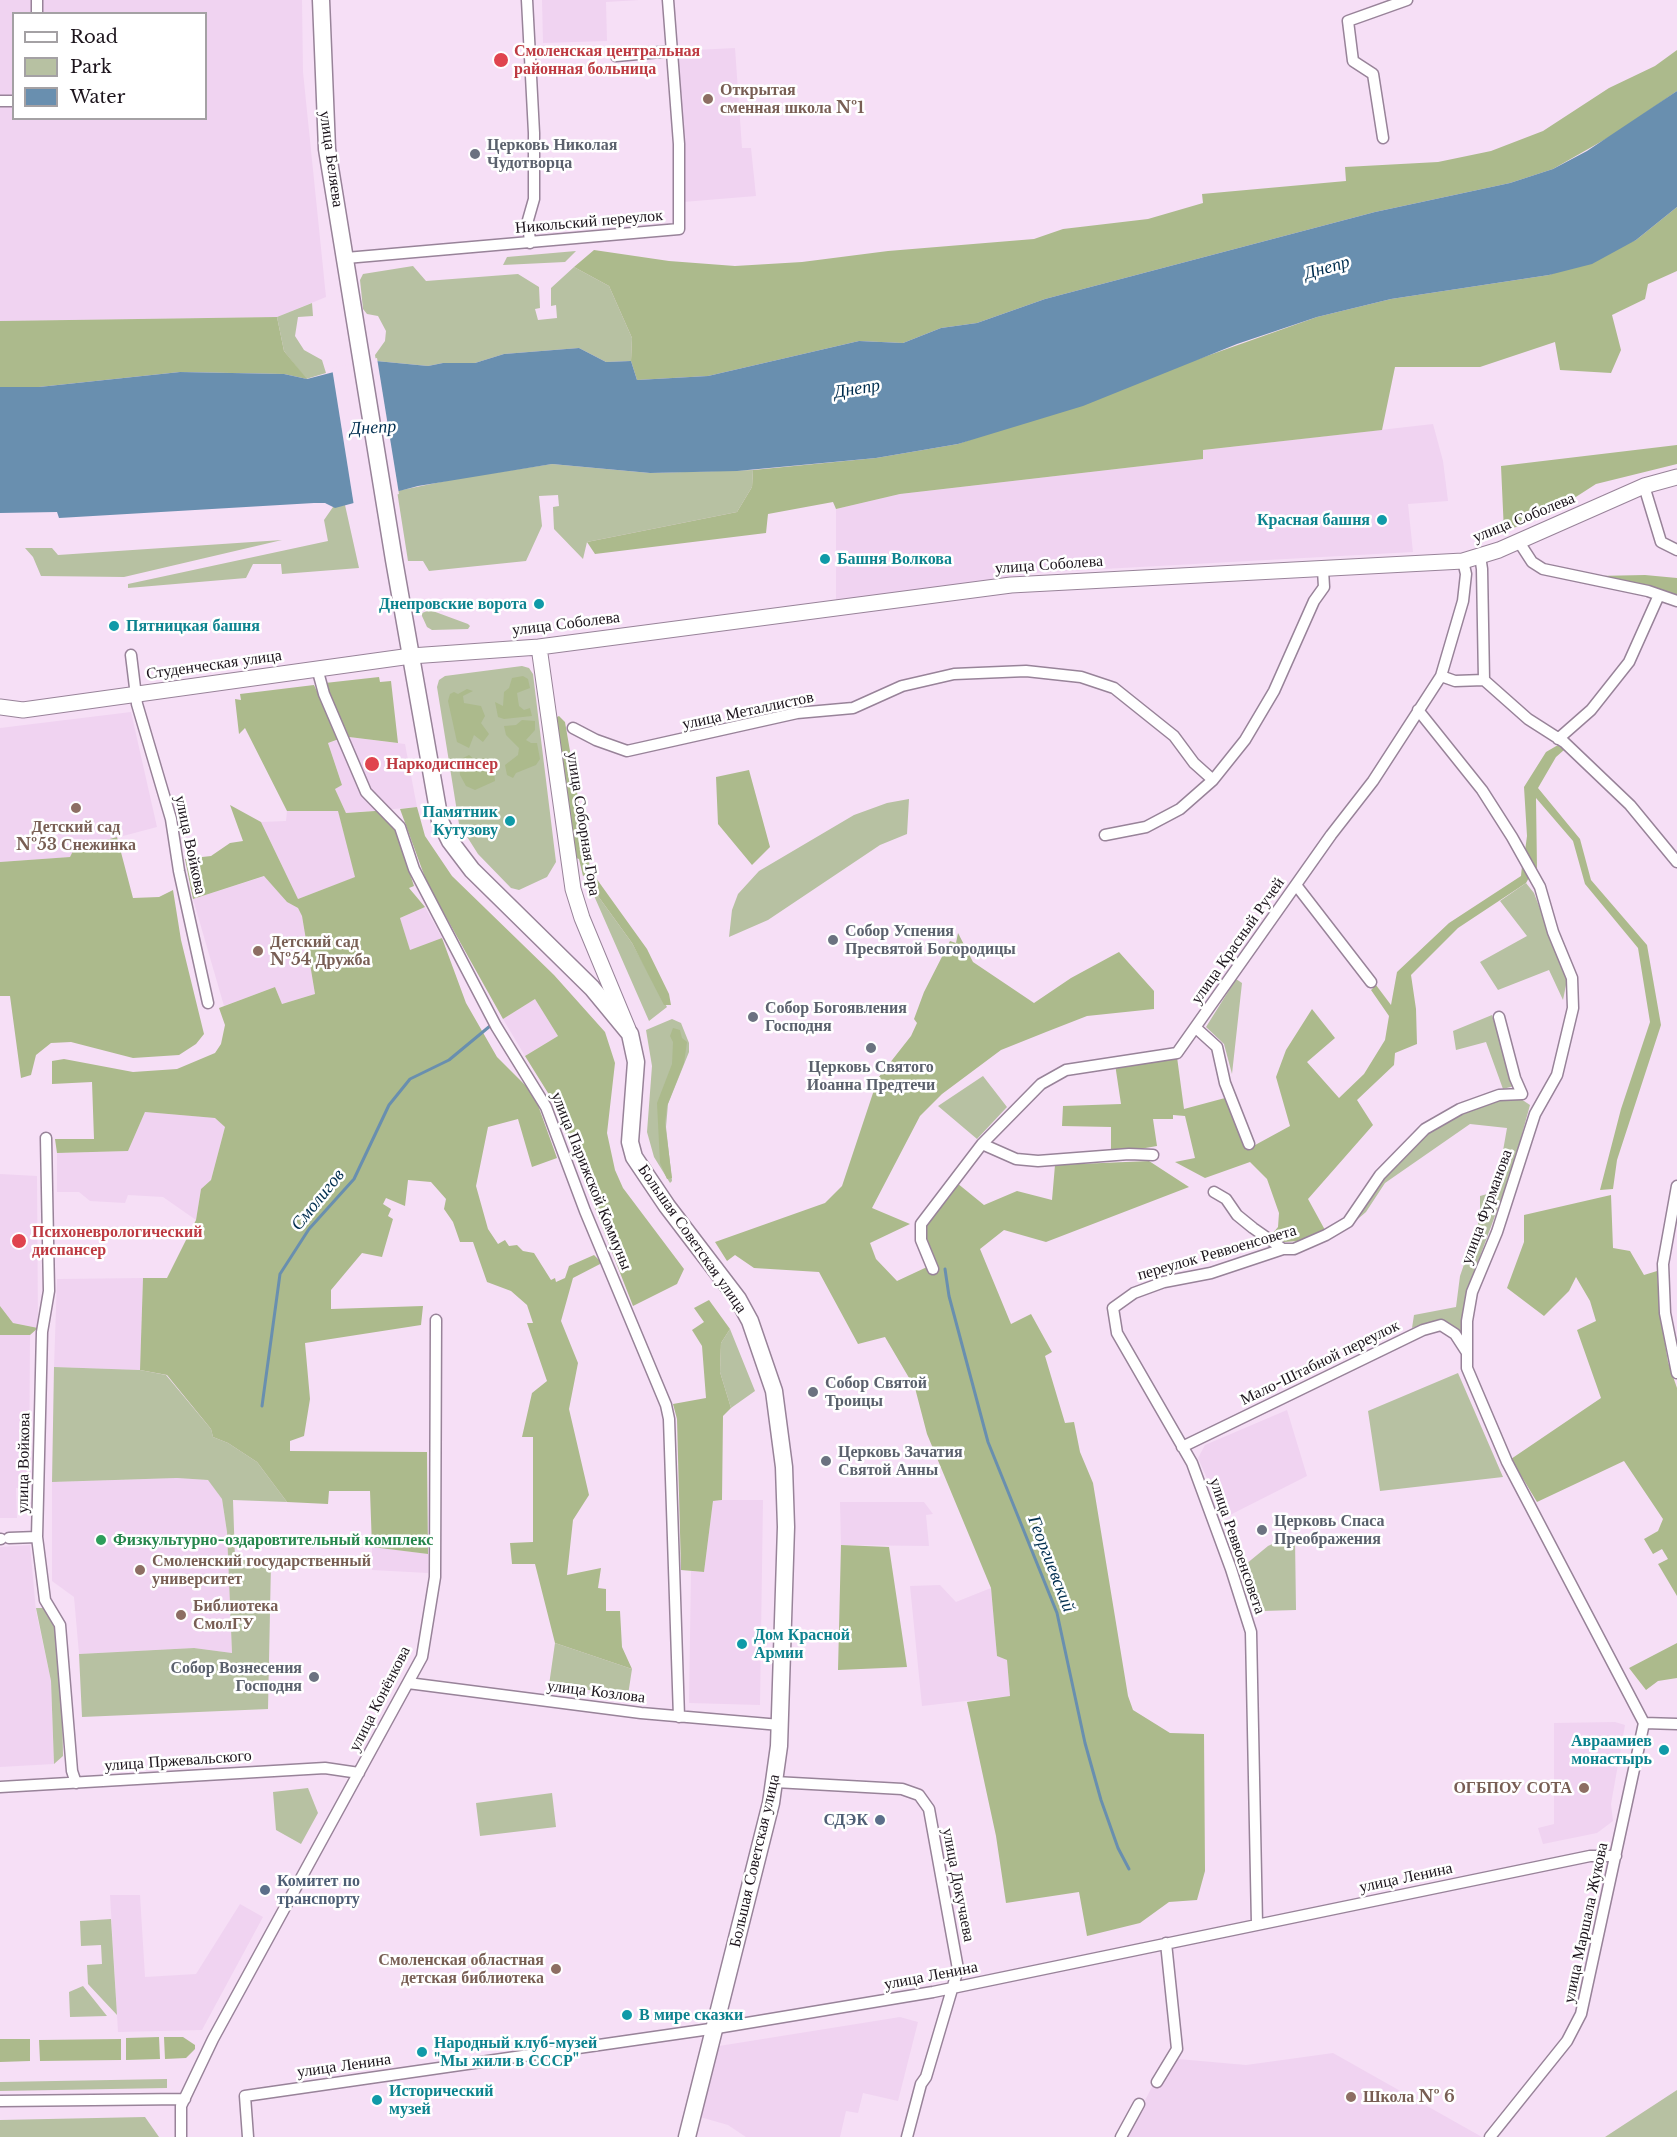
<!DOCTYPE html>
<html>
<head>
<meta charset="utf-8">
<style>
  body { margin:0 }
  #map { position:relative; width:1677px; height:2137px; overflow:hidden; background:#f6dff6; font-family:"Libre Baskerville",serif }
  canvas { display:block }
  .legend { position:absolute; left:12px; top:12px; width:195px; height:108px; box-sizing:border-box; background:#fff; border:2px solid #a4a1a4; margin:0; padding:8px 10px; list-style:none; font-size:18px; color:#1c141c }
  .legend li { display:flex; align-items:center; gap:12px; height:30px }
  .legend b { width:30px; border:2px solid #a4a1a4 }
</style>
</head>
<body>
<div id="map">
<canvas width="1677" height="2137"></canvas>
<ul class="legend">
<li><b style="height:8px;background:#fff"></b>Road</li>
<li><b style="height:16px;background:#b7c1a2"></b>Park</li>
<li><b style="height:16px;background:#698faf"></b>Water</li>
</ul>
</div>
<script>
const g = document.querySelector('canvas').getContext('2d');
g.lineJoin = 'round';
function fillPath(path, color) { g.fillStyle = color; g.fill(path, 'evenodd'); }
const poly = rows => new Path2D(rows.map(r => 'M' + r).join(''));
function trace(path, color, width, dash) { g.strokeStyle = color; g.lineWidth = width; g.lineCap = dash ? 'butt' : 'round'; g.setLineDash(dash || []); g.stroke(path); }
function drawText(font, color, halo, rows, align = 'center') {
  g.font = font + ' "Libre Baskerville",serif'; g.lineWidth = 5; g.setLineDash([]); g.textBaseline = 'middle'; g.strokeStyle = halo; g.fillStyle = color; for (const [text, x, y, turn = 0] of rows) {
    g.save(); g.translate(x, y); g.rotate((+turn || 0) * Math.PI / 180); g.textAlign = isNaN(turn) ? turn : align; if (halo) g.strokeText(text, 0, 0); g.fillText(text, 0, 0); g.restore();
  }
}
fillPath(poly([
  [0,0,302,0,303,72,326,297,277,317,0,321],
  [14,14,206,14,206,118,14,118],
  [542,0,639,0,606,2,607,41,543,43],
  [735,48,742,148,751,148,756,196,683,202,676,51],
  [1433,424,1443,461,1448,501,1408,504,1413,552,1031,573,836,604,836,509,900,494,1203,459,1203,450],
  [131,712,157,827,74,849,71,857,0,862,0,728],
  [349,737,405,744,417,807,346,813,334,788,342,785,328,743],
  [338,810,356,877,298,899,261,822,286,821,287,811],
  [265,876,287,902,298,908,302,916,315,994,282,1004,275,987,224,1006,193,899],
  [425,907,442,938,410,951,400,918],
  [535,999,558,1036,525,1056,503,1019],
  [145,1112,216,1118,225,1127,211,1180,201,1189,196,1220,163,1197,128,1195,125,1203,90,1201,79,1192,57,1192,57,1153,128,1151],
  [0,1174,37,1176,38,1328,13,1323,0,1306],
  [143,1278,140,1370,54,1367,57,1279],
  [0,1335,30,1335,29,1488,16,1488,17,1518,0,1518],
  [1287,1410,1307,1476,1222,1519,1220,1508,1198,1458,1205,1445],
  [177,1478,209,1480,222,1499,227,1532,232,1653,194,1648,79,1654,74,1597,52,1581,52,1482],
  [722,1500,763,1500,760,1705,689,1703,691,1571,704,1572,713,1501],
  [840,1502,924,1502,933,1514,926,1515,929,1546,841,1545],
  [30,1545,36,1611,51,1681,54,1764,0,1767,0,1547],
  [372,1547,428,1554,428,1573,372,1570],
  [940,1585,956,1602,991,1588,997,1656,1007,1660,1010,1696,922,1706,910,1586],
  [1615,1722,1625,1725,1611,1804,1613,1821,1597,1833,1543,1844,1538,1828,1554,1824,1554,1723],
  [110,1895,140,1895,145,1977,196,1974,240,1904,263,1917,202,2030,118,2032],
  [900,2017,918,2022,898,2101,863,2093,858,2113,846,2111,840,2137,746,2137,728,2125,700,2117,719,2046],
  [1333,2053,1482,2137,1126,2137,1167,2058,1246,2065]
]), '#f0d3f1');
fillPath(poly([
  [576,251,565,262,503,265,507,257],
  [413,266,426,281,518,274,539,287,540,308,535,309,538,320,557,318,556,305,551,306,551,288,574,267,609,286,632,338,631,361,606,362,579,348,504,354,475,363,443,363,428,366,376,361,375,355,385,341,386,331,378,316,367,314,363,309,360,280,363,274],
  [312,303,313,316,298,317,295,336,304,350,322,360,326,373,306,379,284,351,277,317],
  [552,464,650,473,753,470,752,487,737,512,587,542,583,559,554,529,553,507,559,506,558,495,539,496,542,526,526,561,429,571,423,561,408,561,397,491,460,478],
  [345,505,359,568,282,574,281,564,253,564,246,578,128,588,128,584,328,541,324,520,333,507],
  [282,540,124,577,41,576,33,557,25,548,52,548,58,555],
  [430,610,468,624,470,626,468,629,432,630,427,627,422,616,422,613],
  [522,666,529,668,533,674,556,862,547,877,519,890,511,888,478,854,459,824,437,687,439,680,445,676],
  [909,799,907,834,880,845,768,920,729,937,732,910,738,894,759,871,854,815,887,803],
  [592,881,598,896,632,943,667,1007,649,1021,588,882],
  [1526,883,1534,893,1567,980,1563,1000,1549,970,1498,990,1480,962,1527,936,1500,901],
  [1236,979,1242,983,1232,1074,1224,1044,1206,1027],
  [1492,1015,1514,1086,1503,1089,1486,1042,1456,1050,1453,1031],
  [672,1019,681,1023,689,1043,689,1052,668,1104,666,1127,672,1181,670,1183,654,1157,647,1132,652,1066,646,1030],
  [983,1076,1007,1107,977,1139,938,1106],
  [1521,1099,1530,1105,1513,1167,1468,1289,1463,1335,1455,1327,1437,1321,1412,1328,1414,1315,1456,1307,1460,1276,1480,1218,1480,1196,1491,1193,1501,1162,1507,1128,1470,1124,1385,1183,1366,1212,1352,1224,1381,1178,1427,1133,1461,1113,1499,1100],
  [730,1329,755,1391,731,1408,720,1372,721,1343],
  [54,1367,140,1370,166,1375,211,1429,213,1437,228,1443,257,1462,287,1502,233,1500,235,1559,271,1563,268,1709,82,1717,79,1654,194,1648,232,1653,227,1532,222,1499,208,1480,177,1478,52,1482],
  [1458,1373,1503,1477,1380,1491,1368,1411],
  [1285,1538,1295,1538,1296,1610,1263,1611,1240,1569,1268,1546],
  [36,1608,45,1608,56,1631,62,1695,63,1756,54,1764,51,1681],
  [555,1643,632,1669,628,1695,549,1685],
  [308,1788,318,1813,301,1844,276,1830,273,1792],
  [552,1793,556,1827,480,1836,476,1803],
  [111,1919,117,2015,88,1984,87,1965,102,1964,101,1945,81,1946,80,1921],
  [83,1986,107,2016,70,2017,69,1992],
  [167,2079,167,2088,0,2091,0,2082],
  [1677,2090,1677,2137,1605,2137],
  [145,2117,159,2137,0,2137,0,2120]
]), '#b7c1a2');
fillPath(poly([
  [1677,50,1677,91,1618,132,1553,169,1510,183,1375,212,1045,299,977,323,941,328,903,343,859,341,708,376,637,380,631,361,632,338,609,286,574,267,594,250,669,261,735,266,802,262,888,251,1034,239,1063,229,1148,219,1203,203,1202,194,1346,181,1345,167,1438,162,1491,151,1543,131,1609,88,1655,66],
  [1677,207,1677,271,1648,284,1645,299,1612,315,1621,350,1611,373,1560,370,1555,342,1480,367,1395,367,1382,430,1203,450,1203,459,900,494,836,509,833,502,768,514,766,533,595,554,587,542,737,512,752,487,753,470,876,458,958,444,1317,317,1391,299,1549,275,1636,240],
  [277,317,284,351,307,379,284,374,180,372,39,387,0,387,0,321],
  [1677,445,1677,464,1596,484,1554,511,1504,532,1501,466],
  [1645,575,1677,578,1677,596,1596,576],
  [523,676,528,679,530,688,517,693,519,706,524,710,530,708,532,716,504,719,498,717,495,702,503,706,504,692,509,688,512,678],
  [379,677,380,682,391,681,398,743,349,737,325,683],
  [314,685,339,739,328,743,342,785,335,789,346,813,389,810,414,886,409,888,425,907,400,918,410,950,442,938,466,1003,497,1057,534,1094,557,1158,532,1167,518,1119,488,1127,476,1186,488,1229,498,1244,505,1240,509,1246,517,1245,523,1251,534,1253,551,1280,555,1278,556,1282,565,1278,569,1266,594,1255,602,1263,573,1278,561,1321,578,1363,569,1409,589,1495,573,1520,567,1575,601,1568,598,1588,606,1589,606,1611,620,1611,622,1647,632,1669,555,1643,535,1564,512,1564,510,1543,533,1542,533,1437,522,1437,532,1393,547,1381,527,1323,533,1323,527,1305,511,1291,487,1282,473,1242,460,1242,453,1222,444,1209,446,1199,431,1182,408,1180,405,1206,386,1198,383,1204,391,1209,388,1216,393,1219,382,1257,362,1253,331,1290,331,1309,423,1306,421,1325,305,1343,310,1399,304,1436,290,1441,290,1451,427,1452,428,1554,372,1547,370,1491,329,1491,328,1504,287,1502,257,1462,228,1443,213,1437,211,1429,167,1375,140,1370,143,1278,167,1278,196,1220,201,1189,211,1180,225,1127,215,1118,145,1112,128,1151,57,1153,55,1139,94,1139,92,1082,52,1084,52,1061,64,1059,133,1072,177,1069,215,1053,221,1044,225,1025,219,1008,275,987,282,1004,315,994,302,916,298,908,287,902,264,876,193,899,185,859,211,856,230,843,243,841,230,805,261,822,298,899,355,877,338,811,287,811,245,728,239,734,235,699,241,700,240,694],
  [467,689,473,691,463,696,464,703,481,706,485,716,481,723,489,734,483,742,474,735,469,748,457,742,448,701,450,694,454,692,458,694],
  [559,716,565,722,591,873,583,876,579,859,576,858,555,718],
  [522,720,535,721,535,730,526,740,531,743,537,743,540,759,536,765,516,773,513,778,507,775,505,765,518,755,519,748,506,735,504,726,516,725],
  [1558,745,1564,750,1556,757,1538,788,1580,839,1591,880,1647,945,1661,1025,1617,1160,1613,1189,1600,1190,1621,1109,1650,1022,1638,948,1585,884,1573,841,1536,798,1537,870,1525,851,1527,836,1524,787,1546,752],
  [469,755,475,760,480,773,484,769,483,758,493,762,495,781,475,790,466,786,460,775,459,760],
  [749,770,770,847,752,865,718,824,716,777],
  [417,807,425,836,452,876,554,975,605,1032,615,1063,607,1133,615,1170,623,1188,684,1269,677,1284,633,1306,553,1101,525,1056,558,1036,535,999,503,1019,427,883,400,809],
  [117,837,133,898,159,897,173,890,181,940,204,1034,196,1044,179,1055,133,1058,71,1042,51,1043,36,1055,31,1075,21,1078,10,996,0,996,0,862,70,857,74,849],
  [1522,866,1530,876,1526,883,1458,928,1411,975,1416,1009,1417,1044,1395,1053,1394,1065,1357,1100,1373,1125,1308,1199,1325,1230,1299,1241,1284,1242,1273,1233,1278,1227,1279,1213,1267,1179,1250,1162,1205,1178,1175,1162,1195,1158,1185,1116,1173,1115,1173,1119,1153,1119,1157,1146,1111,1154,1111,1127,1062,1126,1063,1106,1121,1104,1115,1064,1177,1057,1184,1109,1225,1098,1246,1150,1290,1126,1276,1077,1286,1050,1312,1009,1335,1038,1307,1062,1339,1098,1364,1074,1385,1040,1389,1016,1371,990,1376,985,1391,1005,1397,972,1449,923,1521,876],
  [596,878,647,949,669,994,671,1005,664,1005,632,943,598,896,592,884],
  [958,933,973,962,1034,1003,1071,978,1119,952,1154,991,1154,1009,1087,1016,1046,1032,1001,1050,942,1094,920,1116,872,1208,910,1224,870,1243,876,1259,897,1281,927,1267,939,1268,923,1229,957,1183,984,1205,1017,1191,1052,1200,1055,1165,1149,1161,1189,1187,1046,1242,1004,1230,980,1249,1011,1324,1031,1314,1052,1352,1045,1356,1065,1423,1074,1422,1080,1452,1093,1483,1128,1696,1133,1710,1170,1733,1204,1734,1205,1871,1197,1900,1169,1902,1140,1923,1087,1936,1079,1892,1006,1903,996,1836,967,1702,1010,1696,1007,1660,997,1656,991,1588,927,1434,915,1388,885,1337,858,1344,819,1272,754,1268,735,1255,727,1261,715,1242,825,1203,842,1186,878,1078,911,1036,917,1023,914,1019,924,992,950,941,956,943],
  [673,1028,680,1030,682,1038,687,1042,684,1063,667,1106,665,1123,672,1178,667,1179,660,1163,657,1103,672,1064,673,1042,670,1036],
  [1611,1195,1613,1248,1630,1251,1644,1275,1657,1271,1660,1313,1668,1362,1677,1388,1677,1596,1658,1564,1668,1559,1662,1549,1653,1554,1644,1539,1658,1531,1663,1519,1624,1461,1537,1502,1511,1459,1601,1398,1577,1330,1596,1321,1590,1301,1576,1277,1569,1291,1544,1316,1507,1288,1524,1242,1524,1215],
  [709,1300,730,1329,721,1343,720,1372,731,1408,723,1416,722,1500,713,1501,704,1572,681,1570,677,1419,673,1404,706,1398,702,1346,692,1330,704,1322,694,1308],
  [0,1306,13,1323,38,1328,30,1335,0,1335],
  [841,1545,889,1547,907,1667,838,1670],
  [1677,1643,1677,1678,1658,1681,1646,1690,1629,1668],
  [159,2037,160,2059,126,2060,126,2038],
  [164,2037,183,2037,195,2045,195,2049,186,2058,165,2059],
  [0,2039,30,2039,30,2061,0,2062],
  [121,2039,121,2060,40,2061,39,2040]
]), '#acba8c');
fillPath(poly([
  [1677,91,1677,207,1636,240,1592,264,1549,275,1391,299,1317,317,1237,344,1083,406,958,444,876,458,737,471,650,473,552,464,418,486,335,508,325,503,314,503,59,518,57,512,0,513,0,387,39,387,180,372,284,374,307,379,376,361,428,366,443,363,475,363,504,354,579,348,606,362,631,361,637,380,708,376,859,341,903,343,941,328,977,323,1045,299,1375,212,1510,183,1553,169,1587,151]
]), '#698faf');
fillPath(poly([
  [377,358,399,494,354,506,332,368]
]), '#f6dff6');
trace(poly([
  [945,1269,949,1296,988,1442,1057,1613,1085,1743,1101,1800,1118,1848,1129,1869],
  [262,1406,280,1274,309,1229,354,1179,389,1105,410,1079,449,1060,490,1026]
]), '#698faf', 3);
const street = poly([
  [37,0,37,14],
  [527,0,534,133,534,199,528,220,530,243],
  [616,56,672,51],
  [0,101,14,101],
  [1383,138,1373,74,1353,61,1348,21,1407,0],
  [346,258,679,229,679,144,668,0],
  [1644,486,1661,542,1677,550],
  [1519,542,1532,562,1543,569,1648,591,1677,601],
  [1480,556,1482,569,1484,680,1528,719,1564,742,1630,805,1677,862],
  [131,655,137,704,171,819,179,871,208,1003],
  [317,668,324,694,366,792,400,827,414,869,496,1026,546,1107,585,1211,666,1405,669,1419,679,1717],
  [1441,676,1455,681,1484,680],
  [1418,710,1482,790,1512,837,1540,887,1553,932,1572,978,1573,1008,1557,1075,1535,1114,1497,1232,1472,1292,1467,1321,1467,1368,1507,1462,1644,1723],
  [573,728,596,740,627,751,797,713,853,708,902,686,954,674,1026,671,1081,677,1114,688,1174,736,1194,763,1213,780],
  [1558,739,1591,710,1629,662,1659,595],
  [1105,835,1146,827,1180,809,1213,780,1245,740,1274,691,1314,601,1324,587,1323,570],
  [1296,885,1371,982],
  [1196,1028,1217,1047,1225,1083,1249,1144],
  [46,1138,49,1291,42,1332,37,1537,45,1600,60,1625,72,1771,76,1783],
  [982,1144,1016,1159,1038,1161,1129,1154,1153,1155],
  [1677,1186,1663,1264,1665,1313,1677,1373],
  [1214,1192,1226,1199,1237,1215,1253,1228,1283,1249],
  [933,1269,921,1240,921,1224,982,1144,1041,1084,1066,1070,1177,1053,1331,835,1373,781,1441,676,1463,601,1466,574,1463,561],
  [1182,1447,1423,1330,1441,1325,1455,1334,1466,1351],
  [9,1538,37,1537],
  [0,1539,1,1539],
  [408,1683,641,1713,780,1725],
  [1644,1723,1677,1724],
  [775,1782,902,1789,919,1795,929,1809,958,1969,926,2077,921,2084,907,2137],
  [0,1787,325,1768,359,1773],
  [1257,1924,1251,1632,1231,1569,1192,1463,1117,1333,1113,1308,1134,1293,1164,1282,1211,1273,1283,1249,1294,1249,1326,1235,1348,1222,1380,1175,1425,1129,1460,1109,1499,1095,1522,1094,1515,1078,1499,1017],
  [1157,2082,1177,2049,1166,1943],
  [0,2101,185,2099],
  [181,2137,181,2106,213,2039,422,1657,435,1577,436,1320],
  [248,2137,245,2096,717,2028,933,1992,1590,1856,1616,1856],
  [1121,2137,1139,2104],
  [1490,2137,1567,2041,1581,2014,1644,1723]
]);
const secondary = poly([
  [539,647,573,889,582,918,628,1029],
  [0,707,23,710,411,656,539,647,1011,585,1463,561,1499,550,1644,486,1677,477]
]);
const primary = poly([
  [321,0,327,149,394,560,440,821,450,841,472,870,592,988,630,1034,636,1062,630,1142,634,1157,667,1206,738,1299,750,1321,774,1391,784,1467,786,1527,779,1746,771,1803,687,2137]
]);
trace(street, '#988399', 13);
trace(secondary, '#988399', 17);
trace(primary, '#988399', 19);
trace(street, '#fff', 10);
trace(secondary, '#fff', 15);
trace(primary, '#fff', 16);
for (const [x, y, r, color] of [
  [501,60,8,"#e0444e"],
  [708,99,6,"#8d6e63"],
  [475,154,6,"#6b7280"],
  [1382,520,6,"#0f9aa8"],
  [825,559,6,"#0f9aa8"],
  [539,604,6,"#0f9aa8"],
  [114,626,6,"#0f9aa8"],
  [372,764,8,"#e0444e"],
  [76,808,6,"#8d6e63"],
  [510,821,6,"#0f9aa8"],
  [833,940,6,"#6b7280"],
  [258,951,6,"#8d6e63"],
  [753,1017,6,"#6b7280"],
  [871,1048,6,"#6b7280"],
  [19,1241,8,"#e0444e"],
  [813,1392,6,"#6b7280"],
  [826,1461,6,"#6b7280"],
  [1262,1530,6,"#6b7280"],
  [101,1540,6,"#2e9e5b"],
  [140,1570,6,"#8d6e63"],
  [181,1615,6,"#8d6e63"],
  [742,1644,6,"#0f9aa8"],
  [314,1677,6,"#6b7280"],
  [1664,1750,6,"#0f9aa8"],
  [1584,1788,6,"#8d6e63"],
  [880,1820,6,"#5c6f8a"],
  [265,1890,6,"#5c6f8a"],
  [556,1969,6,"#8d6e63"],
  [627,2015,6,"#0f9aa8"],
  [422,2052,6,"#0f9aa8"],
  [1351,2097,6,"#8d6e63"],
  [377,2100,6,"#0f9aa8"]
]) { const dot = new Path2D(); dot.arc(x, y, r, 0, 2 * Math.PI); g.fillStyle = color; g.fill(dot); trace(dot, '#fff', 2); }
drawText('bold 16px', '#be3a42', '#fff', [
  ["Смоленская центральная",514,51],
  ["районная больница",514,69],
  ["Наркодиспнсер",386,764],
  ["Психоневрологический",32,1232],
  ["диспансер",32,1250]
], 'left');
drawText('bold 16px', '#785e54', '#fff', [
  ["Открытая",720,90],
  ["сменная школа №1",720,108],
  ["Детский сад",76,827,"center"],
  ["№53 Снежинка",76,845,"center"],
  ["Детский сад",270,942],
  ["№54 Дружба",270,960],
  ["Смоленский государственный",152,1561],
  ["университет",152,1579],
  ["Библиотека",193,1606],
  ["СмолГУ",193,1624],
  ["ОГБПОУ СОТА",1572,1788,"right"],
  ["Смоленская областная",544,1960,"right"],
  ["детская библиотека",544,1978,"right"],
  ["Школа № 6",1363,2097]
], 'left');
drawText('bold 16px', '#5b616d', '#fff', [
  ["Церковь Николая",487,145],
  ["Чудотворца",487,163],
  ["Собор Успения",845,931],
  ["Пресвятой Богородицы",845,949],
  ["Собор Богоявления",765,1008],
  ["Господня",765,1026],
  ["Церковь Святого",871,1067,"center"],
  ["Иоанна Предтечи",871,1085,"center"],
  ["Собор Святой",825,1383],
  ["Троицы",825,1401],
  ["Церковь Зачатия",838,1452],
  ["Святой Анны",838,1470],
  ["Церковь Спаса",1274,1521],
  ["Преображения",1274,1539],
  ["Собор Вознесения",302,1668,"right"],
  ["Господня",302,1686,"right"]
], 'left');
drawText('16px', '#1c141c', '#fff', [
  ["улица Беляева",331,159,82],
  ["Никольский переулок",589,222,-5],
  ["улица Соболева",1524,518,-22],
  ["улица Соболева",1049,565,-4],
  ["улица Соболева",566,624,-7],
  ["Студенческая улица",214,665,-8],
  ["улица Металлистов",748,711,-12],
  ["улица Соборная Гора",583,824,81],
  ["улица Войкова",190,845,78],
  ["улица Красный Ручей",1238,941,-55],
  ["улица Парижской Коммуны",591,1181,68],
  ["улица Фурманова",1487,1207,-70],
  ["Большая Советская улица",692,1239,55],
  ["переулок Реввоенсовета",1217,1253,-16],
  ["Мало-Штабной переулок",1320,1363,-26],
  ["улица Войкова",24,1463,-89],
  ["улица Реввоенсовета",1237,1546,71],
  ["улица Козлова",596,1692,7],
  ["улица Конёнкова",380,1699,-63],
  ["улица Пржевальского",178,1761,-4],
  ["Большая Советская улица",755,1861,-77],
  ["улица Ленина",1406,1878,-12],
  ["улица Докучаева",958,1885,79],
  ["улица Маршала Жукова",1586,1923,-78],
  ["улица Ленина",931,1976,-11],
  ["улица Ленина",344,2066,-8]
]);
drawText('bold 16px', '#0d838f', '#fff', [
  ["Красная башня",1370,520,"right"],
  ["Башня Волкова",837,559],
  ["Днепровские ворота",527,604,"right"],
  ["Пятницкая башня",126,626],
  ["Памятник",498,812,"right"],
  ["Кутузову",498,830,"right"],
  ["Дом Красной",754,1635],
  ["Армии",754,1653],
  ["Авраамиев",1652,1741,"right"],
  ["монастырь",1652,1759,"right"],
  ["В мире сказки",639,2015],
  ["Народный клуб-музей",434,2043],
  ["\"Мы жили в СССР\"",434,2061],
  ["Исторический",389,2091],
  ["музей",389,2109]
], 'left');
drawText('bold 16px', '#27864d', '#fff', [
  ["Физкультурно-оздаровтительный комплекс",113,1540]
], 'left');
drawText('bold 16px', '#4e5e75', '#fff', [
  ["СДЭК",868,1820],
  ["Комитет по",277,1881,"left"],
  ["транспорту",277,1899,"left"]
], 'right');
drawText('italic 18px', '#002e4f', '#fff', [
  ["Днепр",1327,268,-16],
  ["Днепр",857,389,-9],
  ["Днепр",373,428,-3],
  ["Смолигов",318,1200,-51],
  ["Георгиевский",1051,1564,69]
]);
</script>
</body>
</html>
